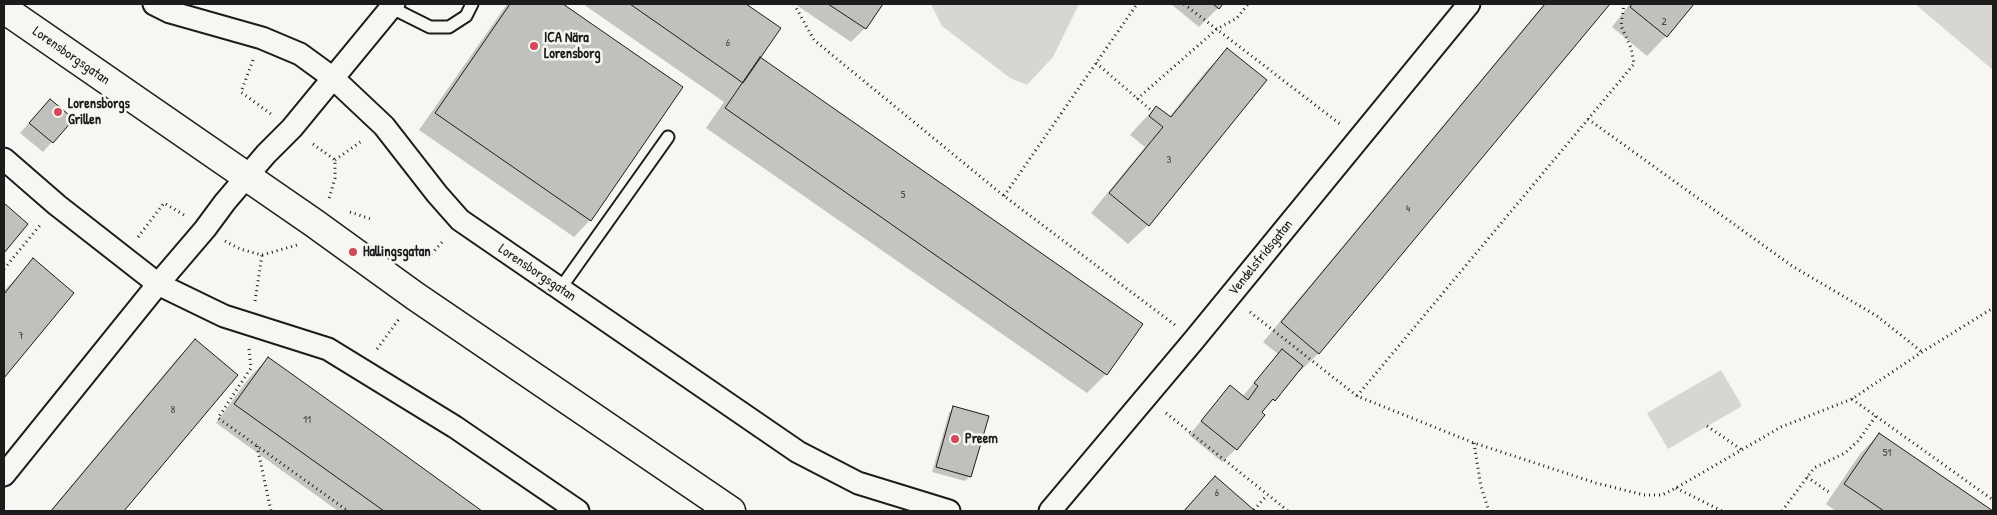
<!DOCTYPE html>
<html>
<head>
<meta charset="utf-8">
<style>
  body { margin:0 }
  #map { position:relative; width:1997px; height:515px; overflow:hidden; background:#f6f6f2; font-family:"Patrick Hand",sans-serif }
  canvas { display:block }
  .frame { position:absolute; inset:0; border:5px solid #1c1c1c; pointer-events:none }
</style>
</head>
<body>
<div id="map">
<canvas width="1997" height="515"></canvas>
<div class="frame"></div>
</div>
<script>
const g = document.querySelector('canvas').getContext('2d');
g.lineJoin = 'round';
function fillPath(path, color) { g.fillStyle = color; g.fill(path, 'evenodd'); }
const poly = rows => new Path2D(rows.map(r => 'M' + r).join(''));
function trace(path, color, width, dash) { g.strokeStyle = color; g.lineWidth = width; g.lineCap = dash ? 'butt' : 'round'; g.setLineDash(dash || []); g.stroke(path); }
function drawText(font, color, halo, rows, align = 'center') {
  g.font = font + ' "Patrick Hand",sans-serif'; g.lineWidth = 5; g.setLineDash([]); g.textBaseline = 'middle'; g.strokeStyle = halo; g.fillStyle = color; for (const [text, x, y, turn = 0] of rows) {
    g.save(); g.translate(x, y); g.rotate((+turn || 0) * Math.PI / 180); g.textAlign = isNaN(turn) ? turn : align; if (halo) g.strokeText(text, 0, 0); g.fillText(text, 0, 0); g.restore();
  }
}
fillPath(poly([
  [931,4,1079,4,1053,57,1027,85,1010,78,942,26],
  [1915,4,1993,4,1993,70],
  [1721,370,1742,406,1668,449,1647,413]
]), '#d6d6d2');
fillPath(poly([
  [507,4,561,4,682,87,590,220,574,237,419,130],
  [583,4,744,4,779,28,759,57,1106,374,1087,393,706,128,724,102],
  [795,4,881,4,865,28,851,42],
  [1171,4,1222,4,1199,27],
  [1544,4,1608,4,1319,353,1299,372,1298,371,1261,413,1236,449,1222,462,1189,435,1230,387,1242,397,1278,354,1263,342],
  [1630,4,1693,4,1666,36,1647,56,1612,27],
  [1227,50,1148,225,1128,244,1091,213,1145,147,1130,135,1137,127,1156,107,1169,117,1208,69],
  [50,100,72,119,43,152,20,133],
  [33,260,73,293,4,376,4,291],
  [195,341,236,375,123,511,50,511,176,360],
  [268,358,480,511,338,511,216,423,249,378],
  [954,408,970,476,965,481,932,472,949,413],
  [1879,434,1992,511,1836,511,1826,504,1860,454],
  [1215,478,1254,511,1183,511]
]), '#0003');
const building = poly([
  [510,4,563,4,683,87,591,221,435,113,510,4],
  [630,4,746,4,781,28,743,83,630,4],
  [828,4,883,4,866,29,828,4],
  [1213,4,1223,4,1219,9,1213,4],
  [1545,4,1610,4,1319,354,1281,322,1545,4],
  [1632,4,1694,4,1667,37,1630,7,1632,4],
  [1227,48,1267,80,1149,226,1109,193,1163,127,1149,116,1156,106,1171,117,1227,48],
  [760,57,1143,324,1107,375,725,108,760,57],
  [50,99,74,119,53,143,29,123,50,99],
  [4,203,28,224,4,253,4,203],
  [33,258,74,293,4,378,4,294,33,258],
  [195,339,238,375,124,511,51,511,195,339],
  [1282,349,1303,366,1275,401,1273,399,1262,412,1265,415,1237,450,1201,421,1230,385,1248,400,1258,386,1254,383,1282,349],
  [268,357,380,437,482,511,384,511,234,404,268,357],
  [953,406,989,416,971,477,936,467,953,406],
  [1879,433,1993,511,1884,511,1844,484,1879,433],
  [1215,476,1254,510,1256,511,1184,511,1215,476]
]);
fillPath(building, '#c0c0bd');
trace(building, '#1c1c1c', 1);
const service = poly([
  [390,7,430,27,449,27,466,16,472,4],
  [560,289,668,137]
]);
const minor = poly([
  [154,4,170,12,262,38,300,54,333,78,384,126,437,194,460,220,798,452,858,483,949,511],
  [4,159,57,205,158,284,224,316,328,349,455,427,578,511],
  [4,475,158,284,205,229,225,202,266,154,292,128,394,4],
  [1050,511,1194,340,1469,4]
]);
const secondary = poly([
  [4,9,314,223,415,296,731,511]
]);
trace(service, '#1c1c1c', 15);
trace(minor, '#1c1c1c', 25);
trace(secondary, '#1c1c1c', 31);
trace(poly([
  [794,4,814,40,1004,196,1175,325],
  [1184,4,1340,124],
  [253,60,241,92,271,114],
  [1096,63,1152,111],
  [1137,99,1217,29,1237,18,1248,4],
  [1588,119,1792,266,1877,316,1922,352],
  [313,144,335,160,335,178,329,199],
  [335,160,363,140],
  [1004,196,1137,4],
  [350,212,371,219],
  [138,237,164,203,184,215],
  [225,241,240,249,262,255,297,245],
  [428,258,444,240],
  [4,269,41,224],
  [255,301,262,255],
  [1250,312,1357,396,1474,443,1596,483,1644,495,1662,495,1676,488,1781,427,1852,399,1922,352,1993,308],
  [249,349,251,368,218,418,348,511],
  [377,349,399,319],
  [1357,396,1634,64,1631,48,1621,26,1624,4],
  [1852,399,1993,500],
  [1166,413,1288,511],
  [1707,426,1742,450],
  [1474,443,1481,487,1489,511],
  [257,446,271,511],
  [1807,477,1830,493],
  [1676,488,1722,511],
  [1254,510,1267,495],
  [1782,511,1814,468,1845,453,1858,441,1876,416]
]), '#1c1c1c', 3, [1, 4]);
trace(service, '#f6f6f2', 11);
trace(minor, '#f6f6f2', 21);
trace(secondary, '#f6f6f2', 28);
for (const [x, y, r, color] of [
  [534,46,5,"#d1495b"],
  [58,112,5,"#d1495b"],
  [353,252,5,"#d1495b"],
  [955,439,5,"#d1495b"]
]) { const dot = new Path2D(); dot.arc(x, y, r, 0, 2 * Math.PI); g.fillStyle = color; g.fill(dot); trace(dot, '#f6f6f2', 2); }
drawText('11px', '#454544', null, [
  ["2",1664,22],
  ["6",728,43],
  ["3",1169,160],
  ["5",903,195],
  ["4",1408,209],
  ["7",21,336],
  ["8",173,410],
  ["11",307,420],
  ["51",1887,453],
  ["6",1217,493]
]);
drawText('bold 14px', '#1c1c1c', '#f6f6f2', [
  ["ICA Nära",544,38],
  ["Lorensborg",544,54],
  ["Lorensborgs",68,104],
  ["Grillen",68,120],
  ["Hallingsgatan",363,252],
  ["Preem",965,439]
], 'left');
drawText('14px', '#1c1c1c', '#f6f6f2', [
  ["Lorensborgsgatan",71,56,35],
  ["Vendelsfridsgatan",1261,258,-51],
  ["Lorensborgsgatan",537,273,34]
]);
</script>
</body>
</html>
